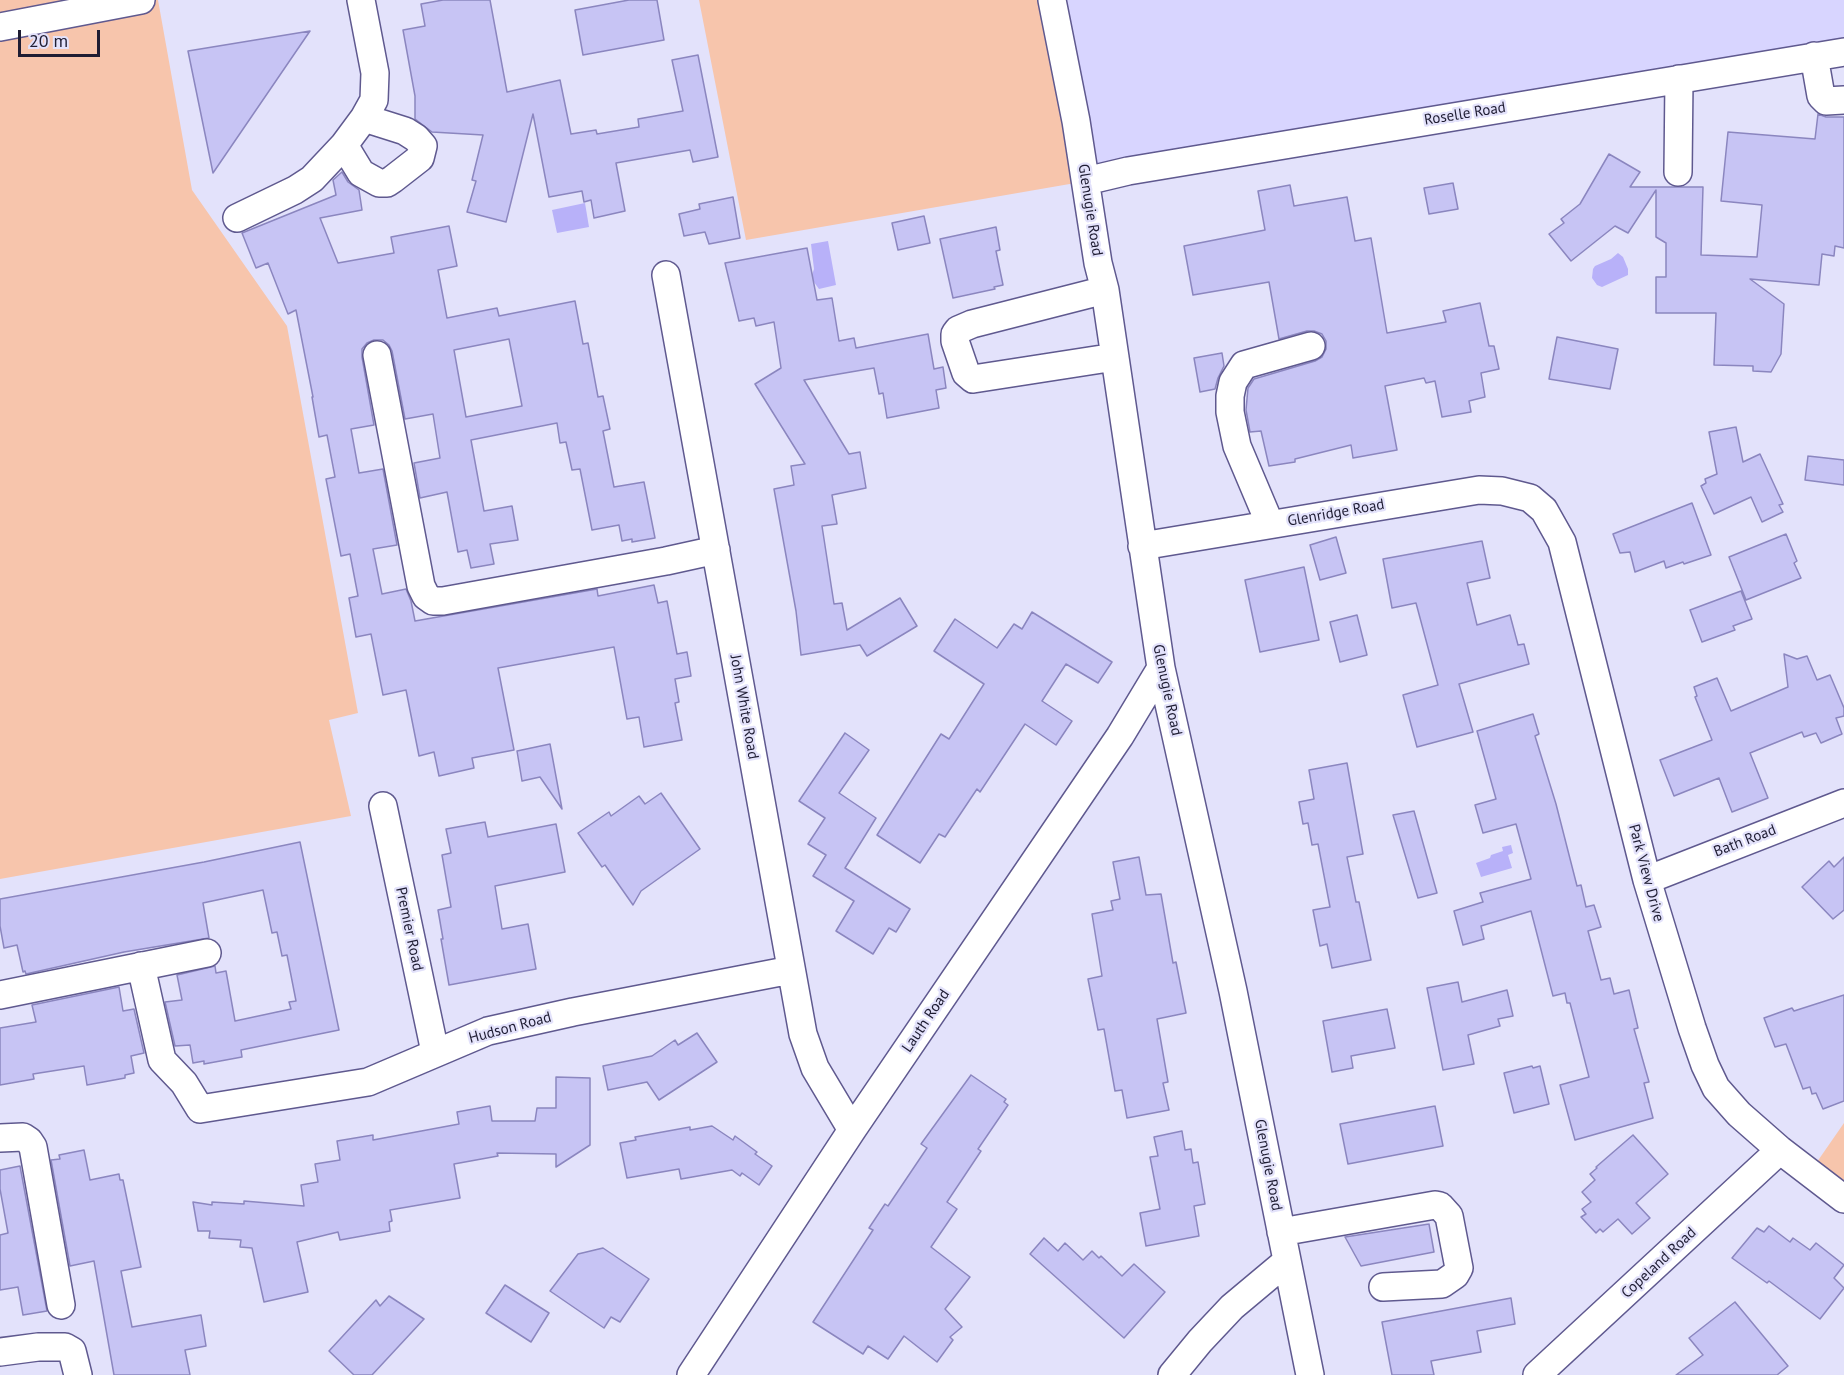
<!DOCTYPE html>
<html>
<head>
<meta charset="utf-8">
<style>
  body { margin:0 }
  #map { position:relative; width:1844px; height:1375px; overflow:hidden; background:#e3e2fb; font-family:"PT Sans",sans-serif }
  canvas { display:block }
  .scale { position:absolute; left:18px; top:30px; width:82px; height:27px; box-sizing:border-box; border:3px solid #1f1d33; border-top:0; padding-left:8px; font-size:18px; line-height:21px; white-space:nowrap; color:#1f1d33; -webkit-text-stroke:4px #e3e2fb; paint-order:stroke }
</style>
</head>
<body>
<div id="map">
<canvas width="1844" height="1375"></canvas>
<div class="scale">20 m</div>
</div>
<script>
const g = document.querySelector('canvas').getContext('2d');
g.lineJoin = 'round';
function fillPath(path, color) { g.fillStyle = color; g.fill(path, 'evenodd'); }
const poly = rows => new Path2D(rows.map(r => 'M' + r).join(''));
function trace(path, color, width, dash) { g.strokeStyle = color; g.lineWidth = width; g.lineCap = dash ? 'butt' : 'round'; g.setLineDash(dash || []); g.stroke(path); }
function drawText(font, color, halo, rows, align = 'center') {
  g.font = font + ' "PT Sans",sans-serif'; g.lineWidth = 4.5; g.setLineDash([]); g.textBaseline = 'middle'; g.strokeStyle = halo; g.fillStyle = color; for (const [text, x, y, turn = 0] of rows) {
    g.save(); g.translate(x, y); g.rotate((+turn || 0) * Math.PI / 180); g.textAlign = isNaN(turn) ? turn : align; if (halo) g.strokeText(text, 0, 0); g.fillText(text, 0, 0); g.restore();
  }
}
fillPath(poly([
  [1052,0,1844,0,1844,53,1087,181]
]), '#d8d5ff');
fillPath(poly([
  [0,0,158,0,192,190,287,326,358,713,329,720,351,816,0,879],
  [699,0,1052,0,1087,181,746,240],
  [1844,1123,1844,1199,1810,1172]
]), '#f7c5ac');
fillPath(poly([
  [585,203,589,227,557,233,552,210],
  [828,241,836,285,819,289,811,278,814,269,811,244],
  [1618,253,1623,257,1628,269,1628,275,1602,287,1597,285,1592,278,1593,269,1595,266,1611,259],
  [1511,845,1513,853,1508,855,1512,868,1481,877,1476,863,1490,858,1491,855,1503,851,1502,847]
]), '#b8b1f9');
const building = poly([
  [443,0,490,0,507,92,560,80,571,134,596,130,597,134,639,127,638,119,683,111,672,60,698,55,718,157,693,162,690,150,616,163,625,211,594,218,591,200,584,202,582,191,549,197,533,114,506,222,467,212,476,181,472,180,483,135,432,132,415,119,415,96,403,30,425,26,421,4,443,0],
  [629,0,657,0,664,40,583,55,575,10,629,0],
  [310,31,213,173,188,51,310,31],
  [1818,114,1826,117,1844,117,1844,248,1835,246,1834,256,1822,254,1819,285,1750,279,1784,304,1781,354,1771,372,1753,371,1753,366,1714,365,1716,313,1656,313,1656,277,1666,277,1666,243,1656,237,1656,190,1628,233,1615,226,1571,261,1549,234,1564,223,1561,219,1580,204,1609,154,1640,172,1630,187,1703,187,1701,255,1757,257,1762,205,1721,201,1728,132,1815,139,1818,114],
  [342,172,348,182,359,190,362,210,320,218,338,263,394,253,391,237,449,226,457,266,438,270,447,318,497,308,499,316,575,301,583,344,588,343,598,397,603,396,610,429,603,431,614,487,644,482,655,538,632,542,632,539,622,541,619,525,592,530,580,469,572,470,566,442,560,443,557,423,471,440,484,511,512,506,518,540,490,544,494,564,471,568,467,550,458,552,447,492,420,498,414,463,440,458,433,414,405,419,392,351,389,345,383,340,374,340,367,343,362,349,362,357,374,425,351,429,359,473,383,469,397,545,373,549,382,594,406,589,411,601,415,621,597,589,598,596,654,585,658,603,667,601,677,654,687,652,691,676,675,679,679,702,675,703,682,740,644,747,639,717,627,719,614,647,498,668,514,750,472,758,474,768,439,776,434,752,419,756,406,690,383,695,371,634,356,637,349,598,358,596,350,554,341,556,326,479,335,477,327,435,319,437,312,397,313,397,296,310,288,314,268,263,256,268,242,233,336,195,333,180,342,172],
  [509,339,522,406,466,417,454,350,509,339],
  [1453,183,1458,209,1429,214,1424,188,1453,183],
  [1290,185,1294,206,1347,197,1355,241,1371,238,1387,333,1446,322,1443,311,1480,303,1489,346,1494,346,1499,369,1481,373,1485,397,1469,401,1471,412,1442,417,1435,381,1426,383,1424,378,1385,386,1397,450,1353,458,1351,445,1295,459,1295,462,1269,466,1261,431,1250,432,1246,410,1248,388,1254,379,1315,361,1322,357,1326,349,1326,341,1322,334,1314,331,1307,331,1279,339,1269,282,1193,295,1184,246,1265,230,1258,191,1290,185],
  [733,197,740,238,709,244,705,232,684,236,679,214,700,209,699,204,733,197],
  [924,216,930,243,898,250,892,223,924,216],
  [996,227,1000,250,996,251,1003,285,994,287,995,289,953,298,940,239,996,227],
  [807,248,817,300,832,298,839,341,854,338,856,348,928,334,934,369,943,367,946,388,936,390,939,408,887,418,883,393,879,394,874,368,804,380,849,454,860,452,866,488,832,495,837,524,822,526,834,604,842,603,847,630,900,598,917,626,867,656,860,645,801,655,796,611,774,489,794,485,791,466,805,464,755,384,781,368,774,322,756,326,754,318,739,321,725,263,807,248],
  [1557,337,1618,349,1610,389,1549,379,1557,337],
  [1222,353,1224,366,1218,378,1215,389,1200,392,1194,358,1222,353],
  [1736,427,1743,462,1760,454,1783,504,1779,505,1783,512,1762,522,1751,497,1714,514,1701,486,1706,483,1705,479,1717,474,1709,432,1736,427],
  [1808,456,1844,460,1844,485,1805,480,1808,456],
  [1692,503,1711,555,1684,564,1683,562,1666,568,1664,561,1635,572,1630,552,1620,553,1613,534,1692,503],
  [1786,534,1797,561,1794,563,1801,578,1746,600,1729,557,1786,534],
  [1336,537,1346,573,1320,580,1310,545,1336,537],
  [1482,541,1490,578,1467,583,1477,625,1510,615,1518,645,1524,644,1529,664,1459,684,1473,732,1417,747,1403,695,1438,685,1416,603,1392,608,1383,559,1482,541],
  [1304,567,1319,640,1260,652,1245,580,1304,567],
  [1741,591,1752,619,1733,626,1735,630,1702,642,1690,610,1741,591],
  [1032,612,1112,662,1098,683,1066,664,1042,701,1072,721,1056,745,1025,724,980,792,977,789,945,837,939,834,920,863,877,835,941,734,949,739,984,684,934,651,955,619,997,648,1014,624,1022,629,1032,612],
  [1357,615,1367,655,1340,662,1330,622,1357,615],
  [1784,654,1797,659,1807,656,1817,680,1830,675,1844,708,1844,716,1836,718,1842,734,1821,743,1816,733,1804,737,1802,732,1750,753,1768,798,1732,812,1719,778,1674,796,1660,760,1712,740,1695,697,1697,696,1694,687,1717,678,1731,711,1788,687,1784,654],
  [1533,714,1539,734,1535,736,1556,804,1577,886,1581,885,1586,907,1594,905,1601,927,1588,931,1601,980,1610,978,1614,994,1629,990,1638,1028,1634,1029,1649,1082,1644,1083,1653,1118,1575,1140,1560,1085,1589,1077,1570,1003,1567,1003,1565,993,1553,996,1531,911,1481,926,1484,939,1463,945,1454,911,1483,902,1480,893,1531,879,1516,824,1483,833,1475,805,1496,799,1477,731,1533,714],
  [845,733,869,750,839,793,876,818,845,868,910,909,896,932,889,928,873,954,836,931,854,901,813,876,826,855,808,844,825,818,799,801,845,733],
  [550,744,562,809,540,777,522,781,517,751,550,744],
  [1347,763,1363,854,1347,857,1356,902,1359,902,1371,960,1332,968,1327,944,1320,946,1313,910,1330,907,1318,844,1312,845,1308,823,1303,824,1299,802,1314,799,1309,770,1347,763],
  [661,793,700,849,641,891,633,905,605,865,602,867,578,833,609,812,611,816,639,796,645,804,661,793],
  [1414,811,1437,893,1418,898,1393,815,1414,811],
  [485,822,488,837,556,824,565,872,495,886,502,929,528,924,536,969,449,985,441,939,443,939,438,910,451,907,442,855,451,853,446,829,485,822],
  [300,842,339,1030,241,1050,242,1057,204,1064,204,1061,193,1063,190,1045,175,1046,165,1002,182,1000,177,975,215,966,216,973,226,971,235,1021,291,1009,289,1002,296,1001,287,955,282,956,277,932,272,933,263,890,203,903,209,938,124,952,26,974,25,971,23,972,17,945,4,948,0,926,0,899,204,862,300,842],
  [1139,857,1146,895,1161,894,1173,963,1176,962,1186,1013,1157,1019,1168,1082,1163,1083,1169,1110,1127,1118,1122,1090,1115,1091,1104,1029,1098,1030,1088,979,1102,976,1092,914,1113,910,1111,901,1120,899,1113,862,1139,857],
  [1844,857,1844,910,1833,919,1802,887,1829,861,1834,867,1844,857],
  [1458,982,1462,1002,1507,990,1513,1016,1498,1019,1500,1026,1468,1035,1474,1064,1443,1070,1427,988,1458,982],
  [119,987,123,1011,134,1009,144,1053,131,1056,134,1073,125,1075,125,1078,87,1085,84,1066,33,1074,34,1079,0,1085,0,1028,36,1022,32,1005,119,987],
  [1844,995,1844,1101,1823,1109,1816,1093,1812,1094,1810,1087,1803,1089,1786,1044,1775,1047,1764,1018,1792,1008,1794,1011,1844,995],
  [1387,1009,1395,1048,1351,1056,1353,1068,1332,1072,1323,1021,1387,1009],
  [697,1033,717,1062,659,1100,647,1082,608,1090,603,1066,652,1056,675,1040,678,1045,697,1033],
  [1532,1066,1533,1068,1540,1066,1549,1104,1514,1113,1504,1073,1532,1066],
  [971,1075,1006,1099,1004,1102,1008,1105,978,1149,981,1151,947,1202,957,1209,931,1247,970,1277,945,1309,962,1327,950,1337,953,1340,937,1362,904,1336,888,1359,868,1346,863,1354,813,1322,873,1230,869,1228,885,1204,888,1206,927,1148,921,1144,971,1075],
  [556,1077,590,1078,590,1145,556,1167,556,1154,497,1153,498,1156,454,1164,460,1198,390,1210,392,1221,389,1222,390,1231,340,1240,338,1232,297,1242,308,1292,264,1302,252,1248,240,1247,241,1240,209,1238,210,1231,198,1231,193,1202,212,1205,212,1202,244,1204,244,1201,304,1206,301,1185,318,1182,315,1164,340,1160,337,1141,373,1135,373,1140,459,1124,457,1112,490,1106,492,1121,535,1121,537,1108,556,1108,556,1077],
  [1435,1106,1443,1146,1348,1164,1340,1124,1435,1106],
  [712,1126,733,1140,735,1136,757,1152,755,1154,772,1166,759,1185,742,1173,740,1176,732,1170,681,1179,679,1169,627,1178,620,1143,636,1140,635,1137,690,1127,690,1130,712,1126],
  [1182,1131,1185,1150,1191,1149,1193,1163,1198,1162,1205,1204,1194,1206,1199,1236,1146,1246,1140,1213,1160,1209,1150,1157,1158,1156,1154,1137,1182,1131],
  [1633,1135,1668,1174,1636,1203,1650,1218,1632,1234,1618,1219,1603,1232,1600,1229,1596,1233,1581,1217,1586,1214,1582,1209,1591,1202,1582,1192,1595,1180,1590,1174,1597,1168,1596,1167,1633,1135],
  [84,1150,90,1180,119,1174,120,1180,123,1180,141,1267,121,1271,132,1327,201,1315,206,1346,185,1350,190,1375,114,1375,94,1261,70,1266,51,1160,60,1159,59,1155,84,1150],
  [20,1166,47,1311,23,1315,18,1287,0,1290,0,1235,8,1233,0,1189,0,1170,20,1166],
  [1429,1224,1434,1252,1361,1266,1345,1237,1429,1224],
  [1769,1226,1790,1242,1793,1238,1810,1250,1816,1243,1844,1265,1834,1278,1844,1288,1820,1319,1769,1281,1767,1283,1732,1258,1757,1228,1764,1232,1769,1226],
  [1044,1238,1058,1251,1065,1243,1083,1260,1092,1251,1099,1258,1101,1256,1122,1276,1134,1264,1165,1292,1124,1338,1030,1254,1044,1238],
  [603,1248,649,1279,620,1322,611,1317,604,1328,550,1291,578,1254,603,1248],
  [505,1285,549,1313,531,1342,486,1313,505,1285],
  [389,1296,424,1319,372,1375,354,1375,329,1351,376,1300,380,1306,389,1296],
  [1511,1298,1515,1324,1477,1331,1481,1352,1431,1361,1434,1375,1392,1375,1382,1322,1511,1298],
  [1735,1302,1788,1366,1777,1375,1676,1375,1703,1355,1689,1338,1735,1302]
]);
fillPath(building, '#c7c4f4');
trace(building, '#8b86bf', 1.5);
const minor = poly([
  [1052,0,1076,121,1098,263,1105,290,1161,668,1233,991,1310,1375],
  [0,27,141,0],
  [1814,56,1821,96,1826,101,1844,100],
  [344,145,361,173,379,183,387,183,393,179,420,158,423,146,416,138,405,131,364,118],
  [1678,172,1679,79],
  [1086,181,1128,171,1844,52],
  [237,218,295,190,312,179,344,145,364,118,374,100,375,73,361,0],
  [666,275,803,1034,815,1068,852,1130],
  [1105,290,972,324,958,330,955,334,955,341,966,373,973,379,1115,357],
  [377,355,421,586,426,596,433,601,443,601,666,561,716,550],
  [1270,524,1237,446,1230,412,1230,396,1233,382,1244,365,1311,346],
  [1142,546,1479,490,1502,491,1530,498,1544,510,1562,542,1647,880,1692,1028,1705,1065,1716,1088,1739,1114,1780,1150,1844,1199],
  [383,806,435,1052],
  [1647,880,1844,803],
  [141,966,162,1060,184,1083,200,1109,368,1082,488,1031,573,1012,791,970],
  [0,995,207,953],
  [0,1138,23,1137,29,1141,33,1147,61,1305],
  [1281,1232,1435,1205,1440,1206,1449,1216,1459,1268,1455,1275,1442,1284,1383,1287],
  [0,1352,38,1347,65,1347,72,1351,78,1375],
  [691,1375,852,1130,1120,736,1161,668],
  [1172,1375,1200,1341,1232,1307,1287,1261],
  [1537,1375,1780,1150]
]);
trace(minor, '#5f598f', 30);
trace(minor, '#fff', 27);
drawText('15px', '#1f1d33', '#e3e2fb', [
  ["Roselle Road",1465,114,-9],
  ["Glenugie Road",1090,210,81],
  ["Glenridge Road",1336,513,-10],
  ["Glenugie Road",1167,690,78],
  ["John White Road",744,707,80],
  ["Bath Road",1745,841,-21],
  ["Park View Drive",1646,873,75],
  ["Premier Road",409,929,78],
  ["Lauth Road",926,1021,-56],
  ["Hudson Road",510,1028,-15],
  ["Glenugie Road",1268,1165,79],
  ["Copeland Road",1659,1263,-43]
]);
</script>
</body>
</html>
